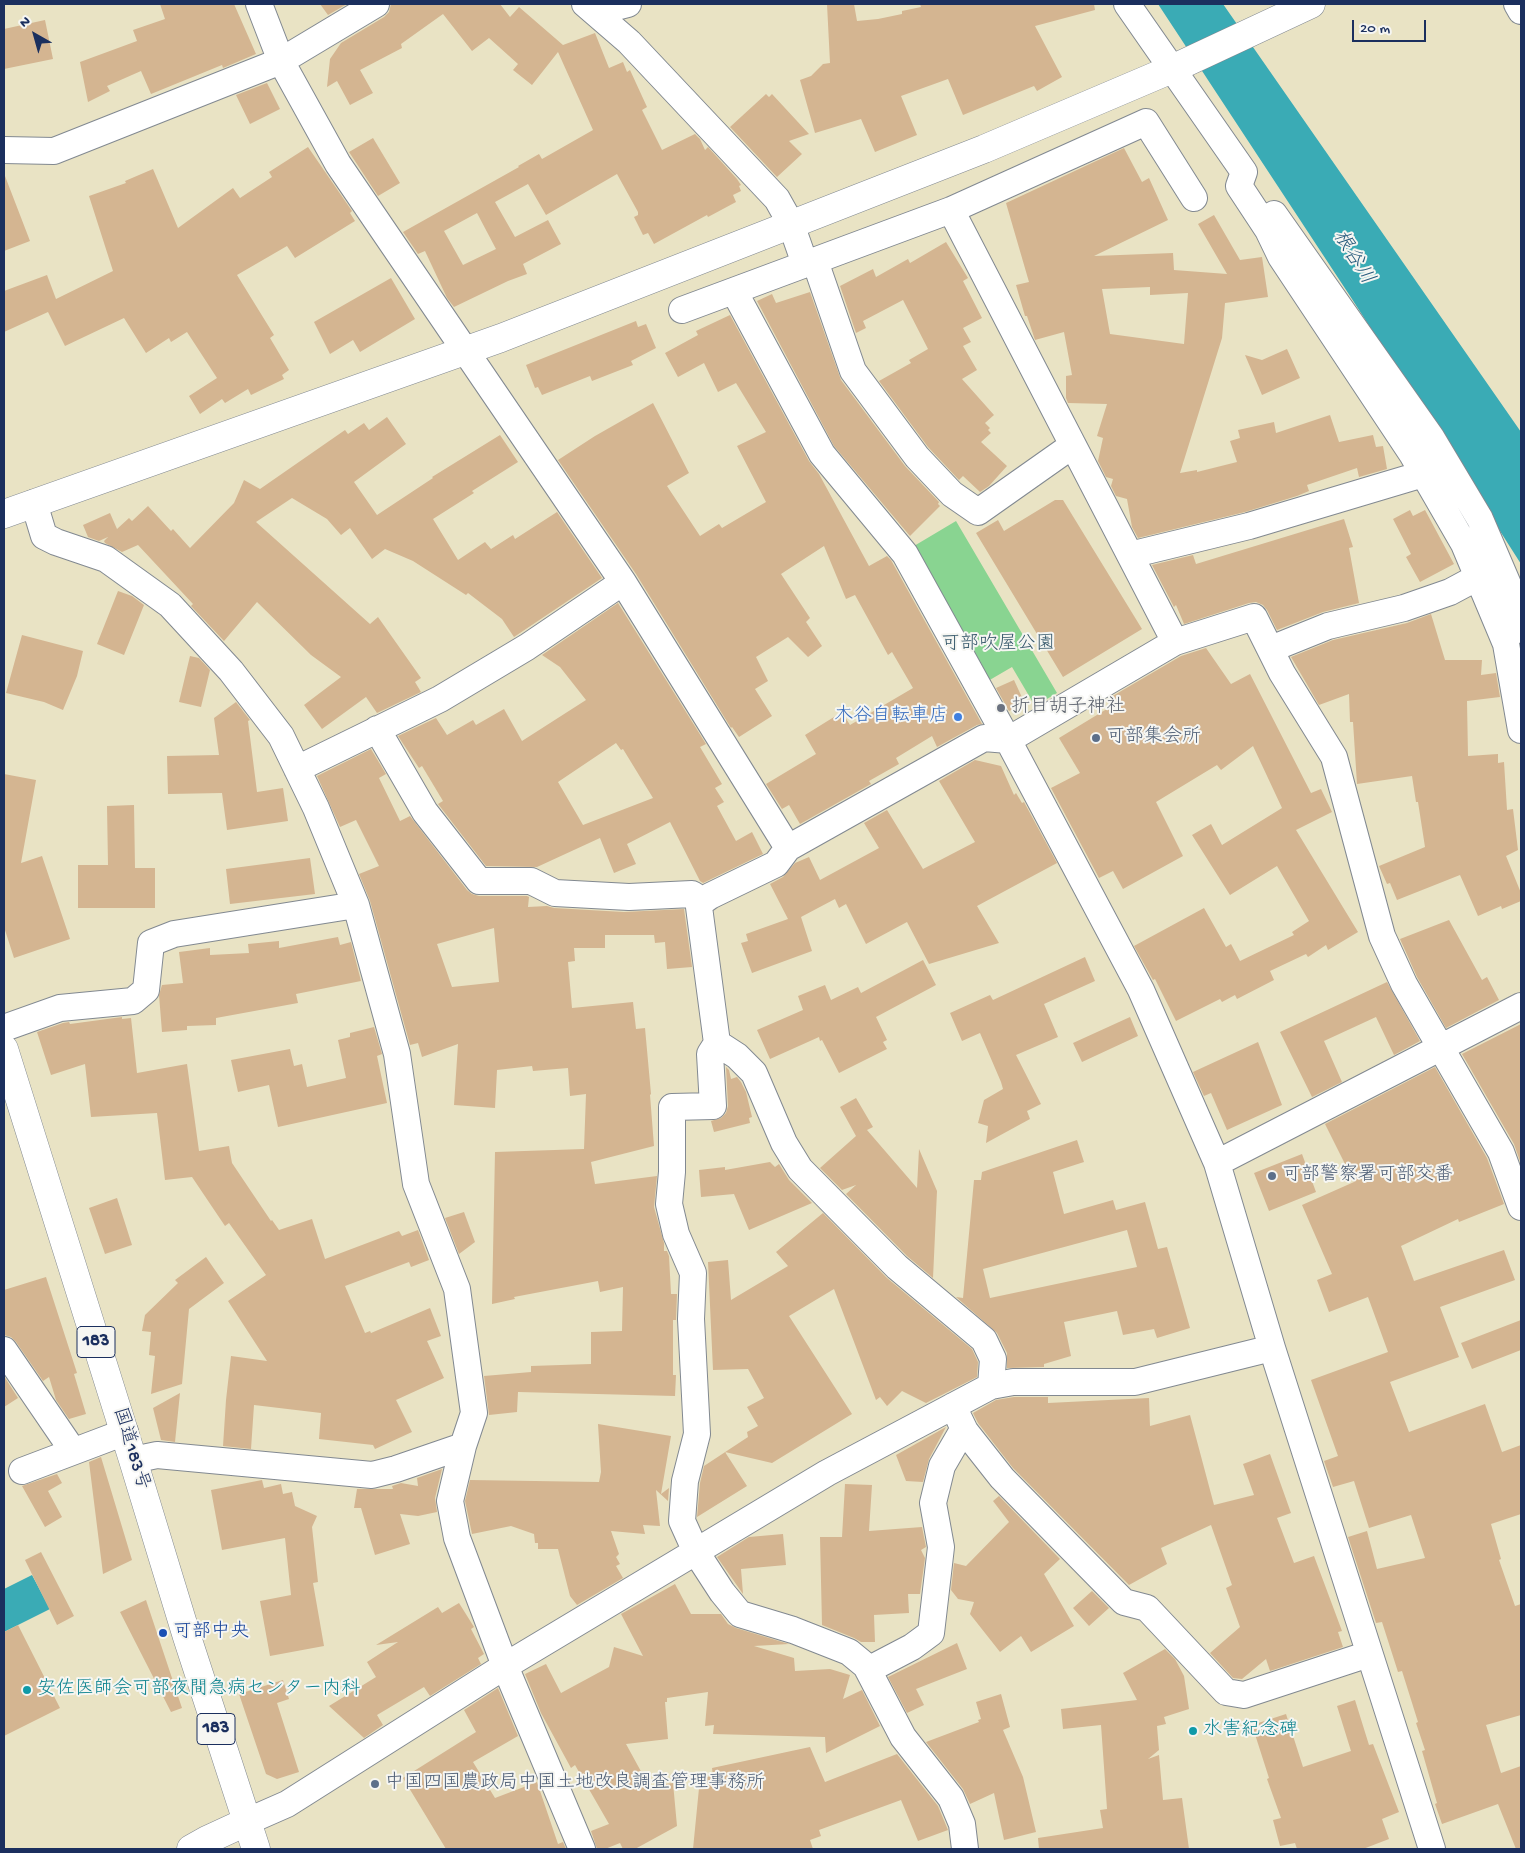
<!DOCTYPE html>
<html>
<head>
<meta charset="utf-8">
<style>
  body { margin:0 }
  #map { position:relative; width:1525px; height:1853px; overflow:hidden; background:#e9e3c4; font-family:"Gochi Hand",sans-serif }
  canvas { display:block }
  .frame { position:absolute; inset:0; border:5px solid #1b2f5e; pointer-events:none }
  .north { position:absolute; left:10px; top:10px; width:50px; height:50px; -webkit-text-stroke:4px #f6f6f2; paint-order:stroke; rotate:322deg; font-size:14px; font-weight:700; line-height:20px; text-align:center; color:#1b2f5e }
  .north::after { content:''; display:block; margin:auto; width:18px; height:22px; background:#1b2f5e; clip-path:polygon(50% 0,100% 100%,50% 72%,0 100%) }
  .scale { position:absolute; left:1352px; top:20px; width:74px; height:22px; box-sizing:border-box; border:2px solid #1b2f5e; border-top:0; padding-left:6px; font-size:15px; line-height:18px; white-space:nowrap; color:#1b2f5e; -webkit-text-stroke:4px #f6f6f2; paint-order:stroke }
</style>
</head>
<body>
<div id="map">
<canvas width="1525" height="1853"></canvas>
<div class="frame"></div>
<div class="north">N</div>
<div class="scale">20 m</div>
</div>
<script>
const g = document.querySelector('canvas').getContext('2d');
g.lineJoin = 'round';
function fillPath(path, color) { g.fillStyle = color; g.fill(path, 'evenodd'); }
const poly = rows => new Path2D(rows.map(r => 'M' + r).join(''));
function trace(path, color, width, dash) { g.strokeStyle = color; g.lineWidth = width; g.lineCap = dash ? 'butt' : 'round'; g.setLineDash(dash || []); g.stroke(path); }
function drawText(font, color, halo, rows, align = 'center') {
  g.font = font + ' "Gochi Hand","Klee One",sans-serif'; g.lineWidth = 4; g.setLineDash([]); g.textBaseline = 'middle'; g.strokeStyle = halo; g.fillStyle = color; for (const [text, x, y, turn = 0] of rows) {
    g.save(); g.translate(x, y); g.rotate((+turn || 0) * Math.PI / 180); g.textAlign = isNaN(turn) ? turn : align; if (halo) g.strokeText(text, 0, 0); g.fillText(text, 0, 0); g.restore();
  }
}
fillPath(poly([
  [956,521,1057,693,1035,706,1012,667,988,681,914,546]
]), '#89d491');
fillPath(poly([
  [1158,4,1223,4,1521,432,1521,564,1352,299],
  [32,1575,50,1609,4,1632,4,1589]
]), '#3aabb5');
fillPath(poly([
  [160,4,234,4,256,54,223,68,222,65,151,94,141,71,107,86,110,91,88,102,80,62,137,41,133,30,165,19],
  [320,4,347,4,328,15],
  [391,4,500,4,510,17,519,7,563,45,595,33,609,68,623,62,627,72,630,70,647,107,642,110,662,150,695,134,700,139,705,150,708,147,737,179,741,185,739,186,741,191,733,195,736,202,708,217,707,215,654,244,648,233,643,235,634,217,638,215,638,212,617,174,546,215,528,184,495,202,515,237,548,220,561,244,523,264,527,274,508,281,454,307,447,298,425,251,418,254,403,232,519,167,518,166,539,154,542,159,593,130,558,52,532,85,513,70,518,64,489,38,472,51,443,14,401,44,402,48,360,70,373,93,350,105,337,81,327,87,330,59,341,43,384,17,389,12],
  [477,213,496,249,463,265,444,231],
  [827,4,854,4,857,21,878,19,902,14,902,11,921,7,920,4,1094,4,1095,10,1035,26,1062,77,1037,91,1034,86,963,115,948,79,901,96,917,135,875,152,861,119,815,133,800,80,811,76,823,64,830,63],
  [45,20,53,59,4,69,4,29],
  [267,83,280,109,250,124,236,95],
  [766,94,769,97,772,94,809,134,789,141,802,154,777,177,730,127],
  [373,138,400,183,378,196,349,152],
  [308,147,352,211,350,213,355,221,295,258,287,246,237,275,274,335,270,338,289,370,282,375,284,379,251,395,248,389,225,403,222,399,200,414,189,396,217,378,187,332,171,342,169,338,146,353,124,318,65,346,48,312,4,332,4,291,47,275,56,299,113,271,89,196,126,183,125,181,153,169,178,228,233,188,240,198,272,177,269,172],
  [1124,148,1142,182,1149,178,1168,220,1094,256,1173,253,1174,270,1227,274,1198,224,1214,215,1240,260,1262,257,1268,297,1225,303,1222,338,1180,473,1197,470,1197,472,1237,462,1230,441,1240,438,1238,430,1274,422,1276,433,1330,415,1339,442,1373,435,1376,447,1383,446,1387,469,1359,477,1357,468,1307,485,1309,491,1297,496,1245,512,1138,538,1132,527,1127,499,1116,496,1111,486,1113,479,1106,477,1098,461,1103,438,1097,436,1107,404,1068,403,1066,398,1066,376,1072,375,1064,332,1035,340,1027,316,1025,316,1016,285,1029,282,1006,203],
  [1150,287,1150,295,1188,293,1184,344,1110,334,1102,289],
  [4,176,5,176,30,241,4,251],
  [946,242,968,278,963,281,982,318,963,328,971,342,963,346,977,370,962,379,994,415,985,423,990,428,988,430,991,433,981,442,1007,466,989,486,980,492,963,476,959,480,928,447,879,381,911,363,909,360,928,349,903,300,863,321,866,328,856,333,840,286,873,269,876,277,908,259,910,263],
  [391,278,415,319,360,352,353,340,330,354,314,322],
  [810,292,841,380,905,466,939,502,938,504,940,506,910,536,834,446,757,301,772,294,776,303],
  [730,315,809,461,819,474,869,566,887,556,891,560,982,724,977,725,937,747,932,736,896,758,899,764,869,781,871,784,800,824,789,805,782,809,766,784,816,754,805,735,842,712,850,725,913,688,892,652,888,655,855,595,846,599,824,546,781,574,810,618,806,622,822,646,808,657,788,637,756,657,768,681,755,689,772,716,739,737,732,727,731,728,636,574,558,460,595,436,653,403,689,473,667,486,700,536,719,524,722,528,766,502,737,446,766,432,736,383,718,392,704,363,678,377,665,353,698,335,696,331],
  [636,321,638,327,646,324,656,348,631,361,633,365,592,381,590,376,542,395,538,387,535,388,526,365],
  [1287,349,1300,378,1262,395,1245,355,1262,360],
  [387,417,406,444,354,482,377,515,433,478,432,477,500,435,518,462,472,491,474,493,433,519,458,560,485,542,491,549,513,535,515,539,557,512,602,578,514,637,502,619,468,593,466,595,413,561,385,549,372,559,350,528,341,535,327,519,292,498,256,522,370,624,378,617,421,678,415,682,421,692,377,713,366,697,322,729,304,705,341,677,311,655,257,602,224,641,191,606,193,604,138,545,122,552,105,543,104,541,108,537,99,541,88,537,83,525,110,513,117,529,129,518,132,521,148,506,171,531,173,529,190,548,234,503,244,480,260,489,345,430,348,434,364,423,369,430],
  [1055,500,1063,500,1142,629,1063,677,976,533,998,520,1004,531],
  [1410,510,1413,516,1425,510,1454,564,1420,582,1406,557,1411,554,1393,519],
  [1344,519,1353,547,1349,548,1359,603,1323,612,1277,630,1267,610,1263,605,1256,602,1249,603,1184,624,1176,605,1174,607,1152,565,1193,555,1196,564],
  [118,591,132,596,144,605,124,655,97,644],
  [618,603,706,744,700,747,722,784,715,788,724,802,717,806,736,841,752,832,763,854,703,883,700,881,670,822,627,844,636,864,614,873,600,838,537,867,486,866,438,804,443,801,422,766,419,768,398,736,436,718,447,735,473,720,476,725,504,709,522,741,586,700,560,667,542,655],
  [616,743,621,750,623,749,653,798,583,825,558,782],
  [1431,614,1445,660,1482,660,1481,675,1496,673,1500,697,1467,701,1468,756,1498,754,1498,763,1504,762,1507,810,1513,809,1518,850,1506,856,1521,893,1521,901,1502,909,1501,906,1478,916,1460,875,1397,900,1390,883,1387,884,1379,866,1425,847,1418,802,1416,802,1412,776,1357,784,1353,722,1350,722,1349,694,1319,705,1291,657,1333,640,1407,623],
  [22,635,83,651,77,676,63,710,44,702,6,693],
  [1206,648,1231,684,1250,674,1311,793,1321,789,1332,812,1296,830,1358,932,1328,950,1326,945,1308,957,1306,954,1270,971,1274,980,1237,999,1235,995,1222,1002,1220,999,1176,1021,1155,979,1153,980,1134,946,1204,908,1226,947,1231,944,1240,961,1294,935,1292,932,1309,921,1277,866,1230,895,1192,835,1211,824,1222,845,1282,808,1253,746,1221,770,1217,765,1156,802,1183,856,1123,889,1113,871,1099,878,1051,788,1080,773,1059,738,1115,704,1111,697,1181,656],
  [190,656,199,658,210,670,201,707,179,702],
  [1014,680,1025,704,1009,711,996,688],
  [236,702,250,720,248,721,257,792,283,788,288,821,227,830,222,793,168,794,167,756,219,755,214,718],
  [371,749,386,774,379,778,400,821,410,816,467,890,472,894,479,896,527,896,529,897,528,907,547,906,554,908,624,912,684,909,692,967,667,969,665,942,655,943,654,935,605,935,605,948,574,948,575,961,568,962,572,1008,633,1002,636,1029,645,1028,651,1094,650,1095,654,1146,591,1162,595,1184,657,1176,654,1207,664,1243,664,1251,667,1251,669,1256,671,1294,677,1294,676,1320,673,1320,673,1375,676,1375,675,1396,518,1392,517,1412,489,1415,484,1376,531,1372,531,1366,591,1364,591,1332,622,1331,623,1287,600,1292,598,1281,514,1297,515,1299,492,1304,495,1152,584,1149,586,1094,570,1096,568,1068,533,1071,532,1066,497,1070,495,1108,454,1105,458,1044,422,1057,418,1043,410,1045,370,901,359,874,379,866,356,820,340,827,317,776],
  [494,928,499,982,452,987,437,944],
  [975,760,1001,766,1014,795,1016,793,1022,803,1024,802,1057,863,977,906,999,943,929,964,907,922,866,944,846,904,839,908,835,899,801,917,812,951,752,973,741,943,748,941,746,934,788,919,770,884,783,877,795,863,809,857,820,880,879,848,864,823,887,810,923,869,975,842,939,781],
  [4,774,36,780,21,863,42,856,70,939,14,958,4,927],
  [134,805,135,868,155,868,155,908,78,908,78,865,108,865,107,806],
  [310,858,315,894,230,904,226,869],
  [1449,920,1482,980,1487,977,1499,1000,1446,1028,1417,977,1400,939],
  [338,937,340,945,351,942,361,981,296,994,298,1003,216,1018,216,1025,187,1026,187,1030,162,1032,159,995,162,985,183,983,179,952,210,948,210,955,249,953,248,944,279,941,279,948],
  [1085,957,1095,981,1044,1004,1058,1037,1016,1055,1041,1104,1027,1111,1030,1119,986,1143,988,1126,978,1123,984,1100,1003,1089,1001,1082,980,1033,962,1041,950,1013,990,995,993,1000],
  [923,960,936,985,876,1017,887,1040,883,1042,887,1049,839,1073,822,1040,820,1041,819,1037,770,1059,757,1030,803,1010,798,996,825,985,831,1000,858,987,861,993],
  [1387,982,1420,1041,1394,1055,1376,1017,1324,1041,1342,1082,1312,1097,1280,1032],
  [122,1017,122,1019,131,1018,137,1073,187,1064,199,1151,229,1146,232,1163,271,1221,272,1220,279,1230,312,1219,325,1259,399,1231,402,1236,418,1230,429,1260,411,1267,409,1262,345,1286,365,1333,370,1331,371,1333,430,1308,441,1336,427,1341,444,1378,396,1400,412,1432,375,1449,373,1445,319,1439,321,1413,254,1405,251,1449,223,1446,226,1400,231,1356,267,1361,228,1301,266,1275,229,1223,225,1226,192,1177,165,1180,157,1113,91,1117,85,1064,51,1075,37,1032,63,1023,69,1022,70,1024],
  [1130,1017,1138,1036,1082,1062,1073,1043],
  [1521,1024,1521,1164,1514,1144,1462,1054],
  [374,1027,382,1054,377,1056,387,1103,278,1127,269,1085,238,1092,231,1060,290,1049,294,1066,302,1064,307,1087,346,1078,338,1040,350,1037,350,1033],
  [1258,1042,1282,1105,1227,1130,1211,1093,1204,1096,1193,1072],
  [726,1067,729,1070,731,1079,737,1077,741,1082,746,1092,752,1117,749,1118,750,1123,714,1132,711,1121,721,1118,726,1113,728,1106],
  [1435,1067,1487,1158,1504,1204,1459,1222,1458,1219,1401,1246,1414,1281,1504,1250,1515,1280,1440,1307,1459,1357,1390,1382,1409,1432,1485,1404,1502,1452,1521,1445,1521,1514,1491,1524,1501,1559,1499,1560,1515,1606,1521,1604,1521,1715,1486,1725,1501,1773,1521,1766,1521,1849,1516,1849,1498,1804,1442,1824,1435,1804,1437,1803,1422,1751,1425,1750,1416,1723,1418,1722,1402,1671,1398,1672,1382,1622,1376,1623,1348,1537,1367,1531,1377,1569,1425,1558,1411,1515,1369,1528,1354,1481,1333,1487,1324,1461,1338,1456,1311,1380,1388,1352,1368,1297,1329,1312,1317,1280,1332,1274,1302,1205,1354,1182,1325,1124],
  [856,1098,873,1127,867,1130,917,1188,919,1149,937,1191,933,1278,907,1256,846,1194,856,1185,842,1190,820,1168,856,1136,840,1107],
  [1077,1140,1084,1162,1053,1172,1064,1214,1113,1200,1116,1210,1145,1202,1158,1249,1167,1247,1190,1328,1157,1338,1154,1329,1123,1335,1117,1311,1064,1322,1071,1356,1044,1364,1044,1367,1007,1368,1007,1353,997,1333,956,1297,963,1298,974,1180,981,1180,982,1172],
  [1127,1230,1137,1267,990,1298,983,1269],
  [1302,1154,1316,1192,1269,1211,1254,1173],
  [770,1162,775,1167,779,1164,789,1180,812,1203,749,1230,734,1194,701,1197,699,1170,725,1167,725,1170],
  [117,1198,132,1245,105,1254,89,1208],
  [464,1212,475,1242,459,1254,445,1218],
  [823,1213,887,1278,972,1349,978,1362,977,1377,926,1403,902,1391,887,1406,880,1397,876,1400,834,1289,789,1316,852,1414,772,1463,725,1452,747,1486,697,1517,700,1483,704,1466,748,1437,747,1432,758,1426,747,1407,764,1398,748,1369,713,1370,708,1262,728,1260,731,1300,788,1266,776,1252],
  [206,1257,224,1283,189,1309,182,1384,151,1394,155,1356,149,1355,151,1332,142,1331,145,1315,178,1283,175,1280],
  [46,1277,77,1373,74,1374,86,1414,69,1419,56,1400,49,1377,43,1381,16,1342,11,1337,4,1335,4,1290],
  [1521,1320,1521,1350,1472,1369,1461,1343],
  [4,1376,18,1398,4,1407],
  [180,1393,175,1442,161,1440,153,1408],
  [1014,1397,1048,1397,1048,1403,1149,1398,1150,1426,1190,1415,1214,1505,1254,1495,1243,1464,1270,1454,1291,1513,1277,1518,1294,1563,1314,1556,1342,1631,1338,1632,1343,1647,1270,1671,1266,1659,1242,1679,1233,1678,1210,1653,1240,1627,1226,1588,1232,1585,1211,1525,1161,1548,1167,1564,1129,1585,1013,1468,978,1423,973,1413,996,1400],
  [598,1424,671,1436,661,1494,669,1488,668,1501,656,1490,660,1526,643,1525,645,1534,611,1531,619,1554,616,1557,620,1564,616,1566,623,1578,577,1605,570,1596,558,1549,538,1549,538,1543,535,1543,534,1534,511,1526,472,1534,465,1501,470,1480,599,1482,601,1472],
  [946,1427,929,1459,923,1482,906,1481,896,1455],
  [101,1457,132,1560,103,1574,89,1462],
  [442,1469,435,1498,437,1512,418,1516,400,1514,410,1544,375,1555,361,1508,354,1508,357,1489,393,1489,392,1486,401,1483,418,1486,417,1478],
  [57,1474,62,1483,48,1491,62,1517,45,1527,22,1486],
  [262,1480,264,1488,281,1484,283,1494,292,1492,295,1506,317,1516,312,1527,318,1582,313,1583,324,1646,270,1656,260,1601,291,1595,285,1538,222,1550,211,1490],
  [845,1484,872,1485,869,1531,922,1527,926,1547,921,1550,925,1558,920,1594,908,1594,909,1613,874,1615,875,1642,861,1642,854,1638,822,1625,820,1537,842,1537],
  [999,1496,1060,1559,1044,1574,1074,1626,1031,1652,1021,1636,1000,1652,970,1614,974,1602,958,1599,951,1590,954,1563,966,1566,1009,1522,993,1501],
  [783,1534,786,1565,741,1569,743,1594,717,1557,749,1537],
  [41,1552,74,1616,57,1625,25,1560],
  [675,1584,691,1614,721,1614,728,1624,736,1628,789,1644,754,1646,794,1658,795,1671,830,1669,850,1675,843,1699,862,1690,880,1726,826,1753,825,1737,713,1734,714,1725,705,1726,708,1692,667,1698,667,1702,665,1702,668,1739,626,1744,649,1786,673,1783,677,1826,635,1849,623,1849,620,1843,605,1849,597,1849,591,1831,609,1824,575,1765,571,1768,541,1713,525,1674,546,1664,561,1693,609,1667,614,1647,643,1656,621,1614],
  [1092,1591,1109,1608,1089,1626,1073,1608],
  [146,1600,182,1708,171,1712,120,1612],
  [459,1603,474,1627,471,1629,484,1654,478,1658,481,1664,430,1696,424,1687,377,1715,383,1725,364,1738,329,1706,376,1677,367,1662,398,1642,376,1645,438,1607,442,1613],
  [18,1625,60,1708,4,1736,4,1632],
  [957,1643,967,1669,916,1689,924,1705,907,1713,888,1677],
  [1165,1649,1175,1659,1184,1676,1189,1709,1164,1717,1166,1724,1157,1726,1159,1750,1148,1759,1159,1755,1163,1800,1182,1798,1189,1849,1039,1849,1038,1838,1103,1828,1100,1810,1107,1809,1101,1725,1063,1729,1061,1709,1137,1700,1123,1673],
  [283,1680,289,1699,277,1703,299,1772,277,1779,266,1774,239,1694],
  [498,1688,518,1736,473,1762,495,1798,537,1782,558,1844,563,1842,566,1849,446,1849,403,1778,476,1732,464,1710],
  [1001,1694,1010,1727,1003,1730,1023,1777,1036,1832,1004,1840,994,1793,970,1804,963,1789,926,1742,979,1722,978,1720,981,1719,976,1702],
  [1355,1700,1369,1745,1373,1744,1399,1812,1382,1819,1389,1839,1363,1849,1297,1849,1295,1843,1280,1846,1273,1820,1281,1818,1267,1779,1269,1778,1252,1725,1286,1714,1303,1767,1351,1751,1337,1706],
  [810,1747,825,1782,897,1754,938,1806,948,1830,918,1841,901,1800,819,1830,821,1836,810,1840,813,1849,693,1849,700,1778,713,1776,712,1768]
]), '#d4b591');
const street = poly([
  [259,4,281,61,338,164,623,582,788,848,984,738,1008,740,1141,990,1217,1163,1272,1348,1432,1849],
  [585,4,629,42,777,199,791,224,805,264],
  [1127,4,1244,172,1239,186,1268,230,1281,257,1412,454,1464,544,1506,644,1521,730],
  [1517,4,1521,11],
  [597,12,628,4],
  [4,150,54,151,281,61,376,4],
  [951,210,1175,642],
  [1274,214,1431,437,1480,519,1510,589,1521,630],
  [815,261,853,371,917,457,952,494,978,512,1073,445],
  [734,291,822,454,905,554,1008,740,1175,642,1254,617,1282,673,1334,757,1382,936,1404,984,1501,1152,1521,1207],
  [682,310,951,210,1146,122,1194,198],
  [34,503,44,536,56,542,106,559,170,605,231,671,281,736,316,808,356,905,397,1054,416,1184,457,1289,474,1413,463,1446,450,1501,457,1538,505,1666,582,1849],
  [1130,555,1249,526,1423,474],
  [1271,649,1328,626,1404,608,1450,592,1478,577],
  [377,729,425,812,479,881,531,881,555,893,629,897,692,894,703,901],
  [297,769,440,699,527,647,623,582],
  [788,848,776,864,710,896,703,901,699,907,717,1043,737,1056,754,1073,784,1143,800,1169,897,1267,984,1340,993,1359,991,1386],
  [4,1028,60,1008,133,1001,146,990,151,943,174,934,356,905],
  [717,1043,710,1054,713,1106,672,1107,672,1172,669,1204,676,1234,693,1273,691,1319,697,1434,685,1481,682,1521,696,1552,722,1592,740,1614,793,1630,849,1652,866,1666,903,1737,951,1798,962,1824,965,1849],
  [1217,1163,1521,1006],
  [4,1350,73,1451],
  [953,1406,965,1431,1002,1478,1124,1602,1147,1608,1226,1692,1244,1695,1369,1654],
  [133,1460,157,1455,372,1475,396,1469,463,1446],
  [22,1471,125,1432],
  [868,1670,912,1647,931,1633,941,1547,933,1503,942,1466,960,1435,965,1431],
  [246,1822,287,1804,505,1666,827,1473,991,1386,1013,1382,1135,1382,1272,1348]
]);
const secondary = poly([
  [4,514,501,338,984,149,1172,69,1311,4],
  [191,1849,207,1840,246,1822]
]);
const highway = poly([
  [4,1049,133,1460,187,1637,256,1849]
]);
trace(street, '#828991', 28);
trace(secondary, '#828991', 29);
trace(highway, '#828991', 29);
trace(street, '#fff', 26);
trace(secondary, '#fff', 28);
trace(highway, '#fff', 28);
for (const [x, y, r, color] of [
  [1001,708,5,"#6b7280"],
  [958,717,5,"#3f7fe0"],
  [1096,738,5,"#5c6f8a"],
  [1272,1176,5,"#5c6f8a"],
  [163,1633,5,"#1a4fb4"],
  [27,1690,5,"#0f9aa8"],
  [1193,1731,5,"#0f9aa8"],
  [375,1784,5,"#5c6f8a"]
]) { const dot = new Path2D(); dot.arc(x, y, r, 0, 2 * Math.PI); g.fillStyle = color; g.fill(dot); trace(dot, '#f6f6f2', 2); }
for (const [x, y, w] of [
  [96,1342,38],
  [216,1729,38]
]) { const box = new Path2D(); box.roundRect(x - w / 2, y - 15.5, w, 31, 4); g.fillStyle = '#f6f6f2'; g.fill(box); trace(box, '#1b2f5e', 1); }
drawText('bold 18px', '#1b2f5e', null, [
  ["183",96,1342],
  ["183",216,1729]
]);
drawText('19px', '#36586b', '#f6f6f2', [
  ["可部吹屋公園",998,645]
]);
drawText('19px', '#5b616d', '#f6f6f2', [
  ["折目胡子神社",1011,708]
], 'left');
drawText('19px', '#366cbe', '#f6f6f2', [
  ["木谷自転車店",948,717]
], 'right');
drawText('19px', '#4e5e75', '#f6f6f2', [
  ["可部集会所",1106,738],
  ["可部警察署可部交番",1282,1176],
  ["中国四国農政局中国土地改良調査管理事務所",385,1784]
], 'left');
drawText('19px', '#1b2f5e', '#f6f6f2', [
  ["国道183号",130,1449,73]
]);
drawText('19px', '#164399', '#f6f6f2', [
  ["可部中央",173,1633]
], 'left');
drawText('19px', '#0d838f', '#f6f6f2', [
  ["安佐医師会可部夜間急病センター内科",37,1690],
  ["水害紀念碑",1203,1731]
], 'left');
drawText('italic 20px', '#265a7c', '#f6f6f2', [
  ["根谷川",1352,258,58]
]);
</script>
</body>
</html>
